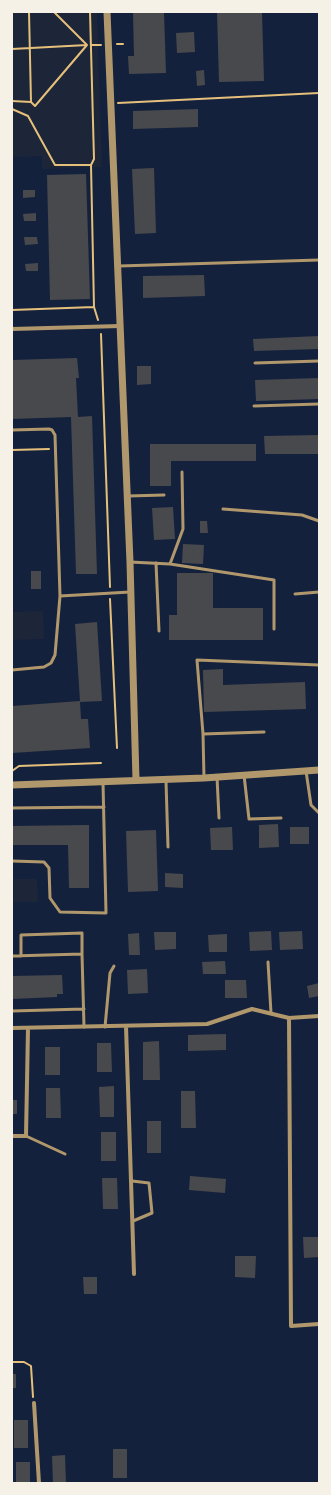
<!DOCTYPE html>
<html>
<head>
<meta charset="utf-8">
<style>
  body { margin:0 }
  #map { position:relative; width:331px; height:1495px; overflow:hidden; background:#14213d; font-family:Ubuntu,sans-serif }
  canvas { display:block }
  .frame { position:absolute; inset:0; border:13px solid #f6f1e7; pointer-events:none }
</style>
</head>
<body>
<div id="map">
<canvas width="331" height="1495"></canvas>
<div class="frame"></div>
</div>
<script>
const g = document.querySelector('canvas').getContext('2d');
g.lineJoin = 'round';
function fillPath(path, color) { g.fillStyle = color; g.fill(path, 'evenodd'); }
const poly = rows => new Path2D(rows.map(r => 'M' + r).join(''));
function trace(path, color, width, dash) { g.strokeStyle = color; g.lineWidth = width; g.lineCap = dash ? 'butt' : 'round'; g.setLineDash(dash || []); g.stroke(path); }
fillPath(poly([
  [12,12,97,12,102,167,42,169,42,156,12,157],
  [43,611,44,639,12,640,12,612],
  [14,879,35,879,37,881,38,902,14,902]
]), '#1d2539');
fillPath(poly([
  [133,12,164,12,166,73,129,74,128,56,134,56],
  [217,12,262,12,264,81,219,82],
  [194,32,195,52,177,53,176,33],
  [204,70,205,85,197,86,196,71],
  [198,109,198,127,133,129,133,111],
  [154,168,156,233,135,234,132,169],
  [86,174,90,299,50,300,47,175],
  [23,190,35,190,35,197,23,198],
  [36,213,36,221,24,221,23,214],
  [24,237,37,237,38,244,25,245],
  [38,263,38,271,26,271,25,264],
  [204,275,205,296,143,298,143,276],
  [319,336,319,349,254,351,253,339],
  [77,358,79,378,76,378,78,417,92,416,97,574,76,574,71,417,12,419,12,360],
  [137,366,151,366,151,384,137,385],
  [319,378,319,399,256,401,255,380],
  [319,435,319,454,265,454,264,436],
  [150,444,256,444,256,461,171,461,171,486,150,486],
  [173,507,175,539,154,540,152,508],
  [200,521,207,521,208,533,200,533],
  [183,544,204,545,203,564,182,563],
  [31,571,41,571,41,589,31,589],
  [177,573,213,573,213,608,263,608,263,640,169,640,169,615,177,615],
  [97,622,102,701,80,702,81,719,88,719,90,748,12,753,12,706,80,701,75,624],
  [223,669,223,685,305,682,306,709,204,712,203,670],
  [278,824,279,847,259,848,259,825],
  [89,825,89,888,69,888,68,845,12,845,12,826],
  [232,827,233,850,211,850,210,828],
  [290,827,309,827,309,844,290,844],
  [156,830,158,891,128,892,126,831],
  [165,873,183,874,183,888,165,887],
  [271,931,272,950,250,951,249,932],
  [302,931,303,949,280,950,279,932],
  [154,932,176,932,176,949,155,950],
  [139,933,140,955,129,955,128,934],
  [227,934,227,952,209,952,208,935],
  [225,961,226,974,203,974,202,962],
  [147,969,148,993,128,994,127,970],
  [62,975,63,994,57,994,57,997,12,999,12,976],
  [225,980,246,980,247,998,225,998],
  [319,983,319,996,309,998,307,986],
  [226,1034,226,1050,188,1051,188,1035],
  [159,1041,160,1080,143,1080,143,1042],
  [97,1043,111,1043,112,1072,97,1072],
  [45,1047,60,1047,60,1075,45,1075],
  [114,1086,114,1117,100,1117,99,1087],
  [46,1088,60,1088,61,1118,46,1118],
  [181,1091,195,1091,196,1128,181,1128],
  [12,1100,17,1100,17,1114,12,1114],
  [147,1121,161,1121,161,1153,147,1153],
  [101,1132,116,1132,116,1161,101,1161],
  [190,1176,226,1179,225,1193,189,1190],
  [102,1178,117,1178,118,1209,103,1209],
  [303,1237,319,1237,319,1257,304,1258],
  [235,1256,256,1256,255,1278,235,1277],
  [83,1277,97,1277,97,1294,84,1294],
  [12,1374,16,1374,16,1388,12,1388],
  [14,1420,28,1420,28,1448,14,1448],
  [113,1449,127,1449,127,1478,113,1478],
  [65,1455,66,1483,53,1483,52,1456],
  [16,1462,30,1462,30,1483,16,1483]
]), '#48494c');
trace(poly([
  [29,12,31,102],
  [90,12,94,159,91,165,94,307,98,320],
  [117,44,123,44],
  [91,45,101,45],
  [12,49,87,45],
  [12,101,31,102,35,106,87,45,54,12],
  [118,103,319,93],
  [12,109,28,116,55,165,91,165],
  [12,310,94,307],
  [101,334,110,587],
  [12,450,49,449],
  [110,599,117,748],
  [12,771,19,766,101,763],
  [12,1362,24,1362,31,1366,33,1397]
]), '#e5c07b', 2);
trace(poly([
  [119,266,319,260],
  [255,363,319,361],
  [254,406,319,404],
  [12,430,49,429,52,430,55,435,60,596,55,655,51,663,44,667,12,670],
  [128,496,164,495],
  [223,509,302,515,319,521],
  [130,562,170,564,274,580,274,629],
  [156,563,159,631],
  [170,564,183,529,182,472],
  [295,594,319,592],
  [60,596,130,592],
  [203,734,264,732],
  [306,771,311,805,319,813],
  [244,775,249,819,281,818],
  [217,777,219,818],
  [204,778,203,734,197,660,319,665],
  [166,781,168,847],
  [12,808,104,807],
  [12,861,44,862,49,868,50,898,60,912,106,913,103,783],
  [12,956,82,954,84,1027],
  [21,956,21,935,82,933,82,954],
  [268,962,271,1013],
  [12,1011,84,1009],
  [105,1027,110,973,114,966],
  [26,1136,65,1154],
  [132,1181,149,1183,152,1213,133,1221]
]), '#b1986c', 3);
trace(poly([
  [12,329,120,326],
  [289,1018,291,1326,319,1324],
  [126,1026,134,1274],
  [12,1028,207,1024,252,1009,289,1018,319,1016],
  [12,1136,26,1136,28,1028],
  [34,1403,39,1483]
]), '#b1986c', 4);
trace(poly([
  [107,12,130,562,136,780],
  [12,785,204,778,319,770]
]), '#b1986c', 7);
</script>
</body>
</html>
